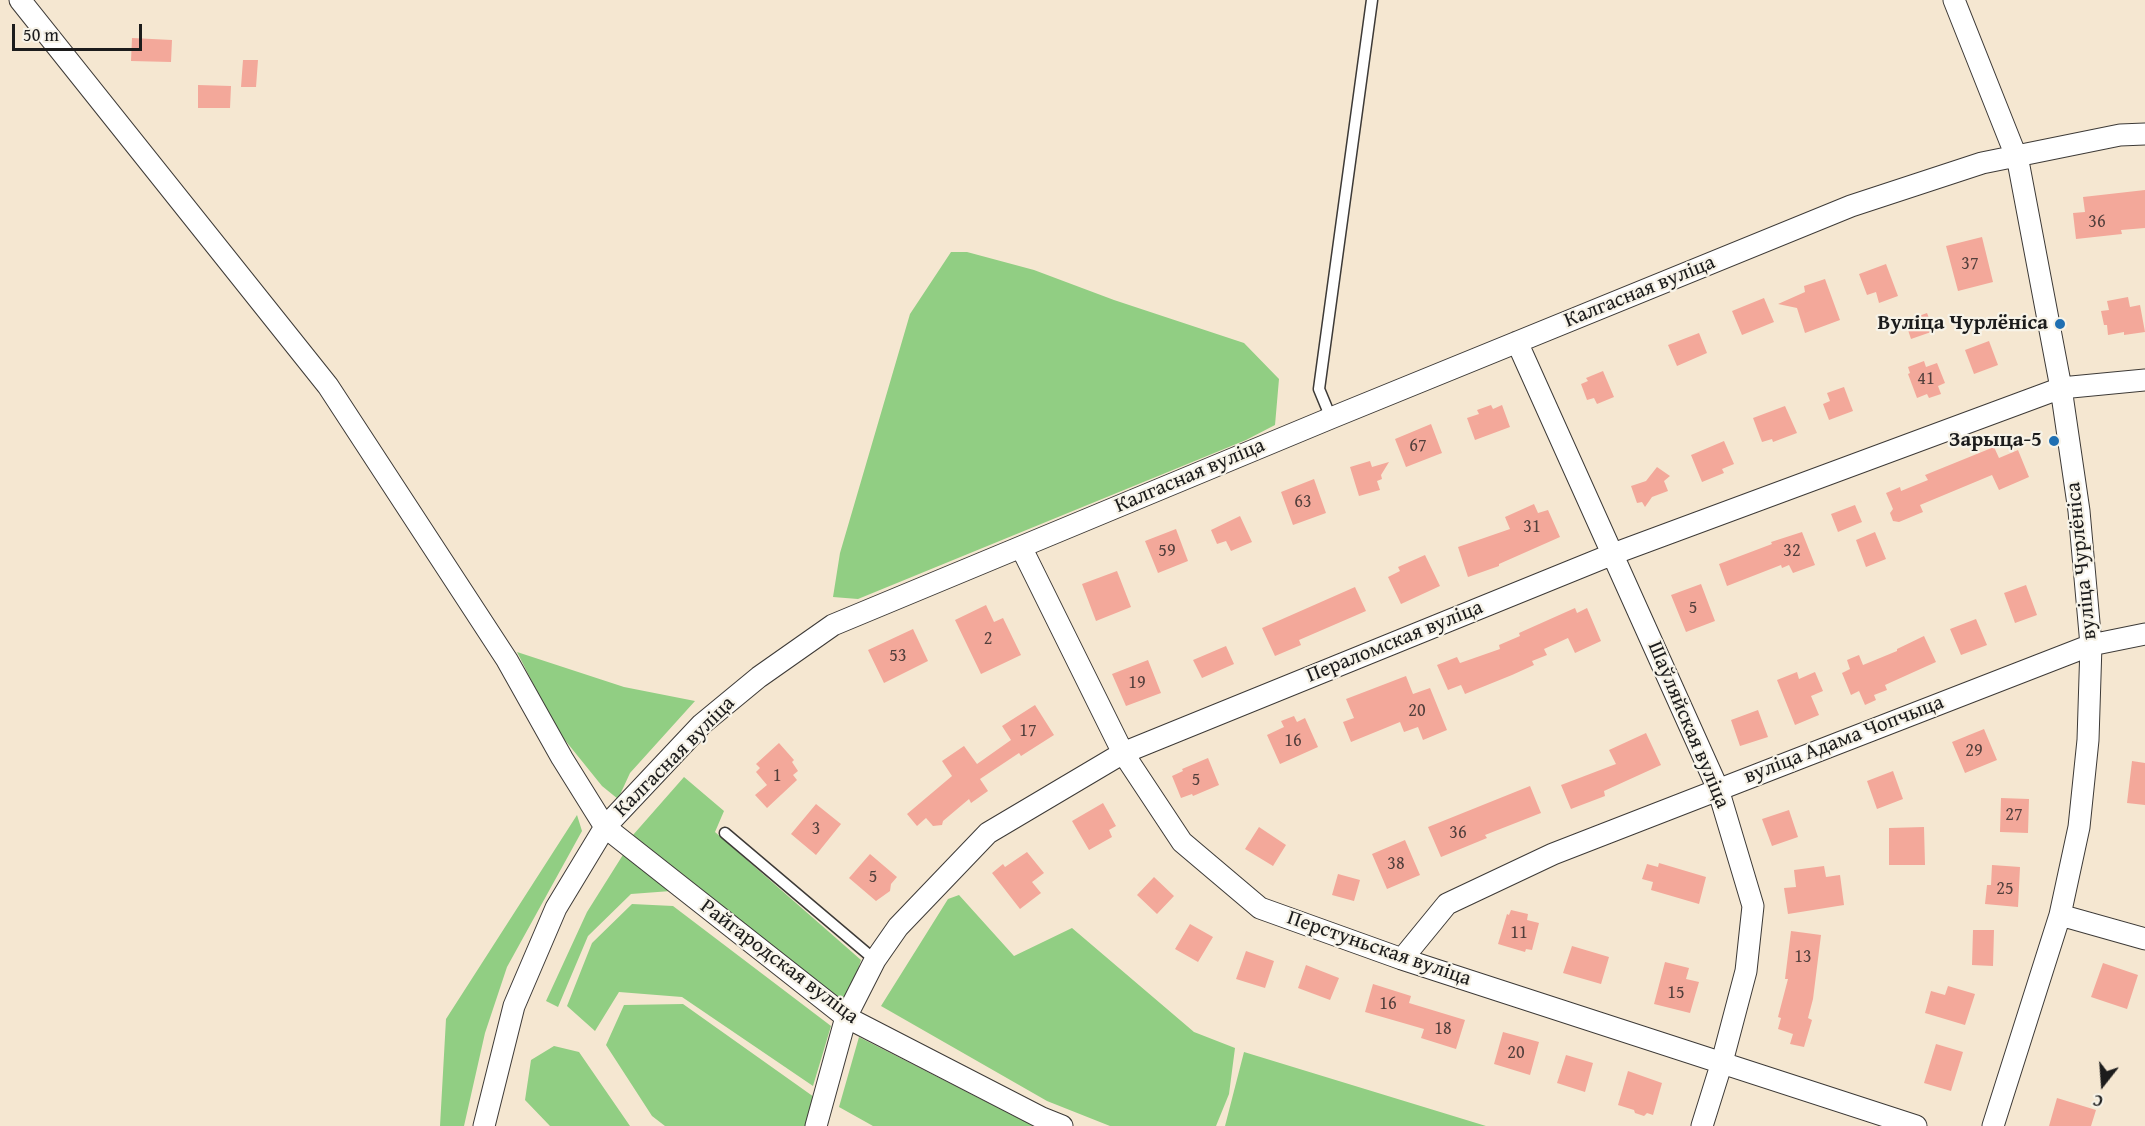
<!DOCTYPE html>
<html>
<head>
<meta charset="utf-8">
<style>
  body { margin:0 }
  #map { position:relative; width:2145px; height:1126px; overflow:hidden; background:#f5e7d1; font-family:"Gentium Book Plus",serif }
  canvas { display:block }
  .north { position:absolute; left:2073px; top:1054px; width:60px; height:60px; -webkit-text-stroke:4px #f7f3e8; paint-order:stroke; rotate:197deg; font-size:16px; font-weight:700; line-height:24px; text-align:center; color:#1c1c1c }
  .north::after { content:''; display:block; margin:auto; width:21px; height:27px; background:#1c1c1c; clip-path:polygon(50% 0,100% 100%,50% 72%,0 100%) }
  .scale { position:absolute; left:12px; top:24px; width:130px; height:27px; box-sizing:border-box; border:3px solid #1c1c1c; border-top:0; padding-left:8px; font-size:18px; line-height:21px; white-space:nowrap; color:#1c1c1c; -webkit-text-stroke:4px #f7f3e8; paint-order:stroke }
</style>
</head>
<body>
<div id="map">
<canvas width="2145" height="1126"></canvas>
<div class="north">С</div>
<div class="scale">50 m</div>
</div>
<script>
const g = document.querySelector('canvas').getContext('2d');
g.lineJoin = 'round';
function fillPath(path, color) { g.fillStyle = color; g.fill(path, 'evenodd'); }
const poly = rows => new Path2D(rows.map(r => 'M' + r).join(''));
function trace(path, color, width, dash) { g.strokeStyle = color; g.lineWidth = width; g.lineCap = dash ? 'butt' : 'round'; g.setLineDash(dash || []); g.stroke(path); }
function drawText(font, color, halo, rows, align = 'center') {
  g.font = font + ' "Gentium Book Plus",serif'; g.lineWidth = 4.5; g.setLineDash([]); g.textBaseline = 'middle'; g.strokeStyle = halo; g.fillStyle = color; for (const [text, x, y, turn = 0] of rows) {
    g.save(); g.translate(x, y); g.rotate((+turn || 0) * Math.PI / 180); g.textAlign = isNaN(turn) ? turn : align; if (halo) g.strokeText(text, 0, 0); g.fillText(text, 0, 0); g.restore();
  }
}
fillPath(poly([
  [951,252,967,252,1034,270,1114,300,1244,343,1279,379,1275,425,1246,440,858,599,833,597,840,553,910,314],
  [517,652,624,687,695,701,630,773,618,799,602,786,556,729],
  [684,777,724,811,715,832,861,960,847,1004,633,835],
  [577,815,582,831,507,967,485,1033,464,1126,440,1126,446,1019],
  [626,850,671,891,631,894,588,936,558,1007,546,1001,587,912],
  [959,895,1014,956,1072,928,1194,1032,1235,1048,1229,1094,1216,1126,1110,1126,1047,1101,881,1006,948,899],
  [632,904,673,906,831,1026,813,1086,682,997,619,992,595,1031,567,1006,592,943],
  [683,1004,814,1097,805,1126,665,1126,652,1116,606,1045,624,1005],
  [859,1037,1034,1126,873,1126,839,1107],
  [554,1046,579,1052,630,1126,550,1126,525,1100,531,1060],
  [1244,1052,1486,1126,1225,1126]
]), '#91ce83');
fillPath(poly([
  [132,38,172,40,171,62,131,61],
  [243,60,258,60,256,87,241,87],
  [198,85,231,86,230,108,198,108],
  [2145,190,2145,228,2121,230,2122,234,2076,239,2073,213,2085,212,2083,197],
  [1982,237,1993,282,1958,291,1946,246],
  [1886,264,1898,296,1879,303,1876,292,1867,295,1859,274],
  [1825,279,1840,320,1805,333,1797,308,1778,304,1805,292,1804,286],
  [2128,297,2130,307,2140,305,2145,332,2124,335,2124,332,2108,335,2107,325,2104,325,2101,311,2109,310,2107,301],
  [1764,298,1774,322,1742,335,1732,311],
  [1927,313,1934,331,1911,339,1905,321],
  [1699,333,1707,353,1677,366,1668,345],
  [1989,341,1998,365,1974,374,1965,350],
  [1924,361,1926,367,1937,363,1945,383,1938,386,1941,394,1929,398,1927,394,1917,398,1908,374,1910,373,1908,367],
  [1603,371,1614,397,1597,404,1594,398,1587,400,1581,384,1588,381,1586,378],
  [1844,387,1853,411,1829,420,1823,404,1830,401,1827,393],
  [1491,405,1493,409,1502,405,1510,427,1475,440,1467,418,1479,414,1477,410],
  [1785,406,1797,433,1773,442,1772,439,1762,442,1753,418],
  [1431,424,1442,453,1406,467,1395,439],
  [1724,441,1734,464,1722,469,1724,473,1702,482,1691,455],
  [1994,447,1999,458,2018,450,2029,477,1999,490,1992,475,1920,505,1923,512,1899,522,1893,521,1890,513,1893,509,1886,493,1900,487,1901,491,1928,480,1925,475],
  [1370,461,1372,467,1389,462,1381,475,1382,479,1377,481,1380,490,1359,496,1350,467],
  [1657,467,1670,476,1664,481,1668,491,1652,497,1645,507,1642,502,1637,503,1631,486,1646,481],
  [1314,479,1326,513,1293,525,1281,492],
  [1534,504,1538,513,1548,510,1560,537,1499,564,1499,566,1468,577,1458,547,1510,529,1505,517],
  [1855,505,1862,522,1838,532,1831,514],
  [1240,516,1252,542,1231,551,1226,541,1217,544,1211,530],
  [1176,529,1188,561,1158,573,1145,541],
  [1802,532,1815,565,1793,573,1789,565,1782,568,1781,565,1727,586,1719,564,1772,544,1771,542],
  [1875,532,1886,559,1866,567,1856,540],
  [1425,555,1440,586,1401,604,1388,577,1400,571,1398,567],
  [1117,571,1131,607,1096,621,1082,584],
  [1701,584,1715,621,1686,632,1671,595],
  [2026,585,2037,615,2015,623,2004,593],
  [1355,587,1366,611,1299,640,1301,645,1275,656,1262,628],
  [986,605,994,622,1003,618,1021,655,981,674,955,620],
  [1575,608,1577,613,1587,608,1601,641,1575,653,1568,638,1544,649,1547,655,1532,661,1534,665,1512,675,1465,694,1461,685,1448,690,1437,665,1457,657,1460,663,1500,649,1499,645,1520,636,1519,633],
  [1976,619,1987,645,1961,655,1950,629],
  [913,629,928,661,884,683,868,650],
  [1924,636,1936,662,1885,685,1887,690,1874,695,1876,700,1865,705,1859,691,1851,695,1842,673,1850,669,1847,660,1859,655,1863,665,1897,651,1897,649],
  [1226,646,1234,664,1202,678,1193,660],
  [1148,660,1161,693,1126,706,1112,674],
  [1797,672,1799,679,1815,672,1823,691,1811,696,1819,715,1795,725,1777,680],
  [1406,676,1413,694,1430,688,1447,730,1423,740,1418,727,1404,732,1400,722,1351,742,1343,722,1354,718,1346,699],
  [1035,705,1054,735,1021,756,1019,753,980,779,988,791,971,803,969,799,943,821,942,825,933,826,926,818,917,826,907,814,952,776,942,761,964,746,977,764,1011,740,1002,726],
  [1758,710,1768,737,1740,746,1731,720],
  [1294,716,1297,722,1305,718,1318,747,1280,764,1267,735,1284,727,1281,721],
  [1984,729,1997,760,1965,773,1952,742],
  [1646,733,1661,765,1604,791,1605,796,1571,809,1561,785,1616,764,1609,750],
  [779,743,794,760,792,762,798,771,793,775,797,780,767,808,755,795,767,785,756,772,760,768,756,764],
  [1208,758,1219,785,1193,796,1192,794,1181,798,1172,776,1183,771,1182,769],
  [2132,761,2145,763,2145,805,2127,803],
  [1893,771,1903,799,1877,809,1867,781],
  [1530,786,1541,813,1485,835,1487,838,1441,857,1428,827],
  [2001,798,2029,799,2028,833,2000,832],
  [1103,803,1116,826,1109,830,1112,837,1089,850,1072,821],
  [816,804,841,824,816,855,791,834],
  [1789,810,1798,837,1772,846,1762,819],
  [1259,827,1286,845,1273,866,1245,849],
  [1924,827,1925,865,1889,865,1889,828],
  [1405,840,1420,875,1387,889,1372,854],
  [1027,852,1044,873,1032,882,1041,893,1020,909,992,873,1003,864,1005,867],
  [870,854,897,877,891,884,890,891,876,901,849,878],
  [1659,863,1706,877,1699,904,1651,890,1653,882,1642,879,1647,864,1658,867],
  [1992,865,2020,867,2018,907,1985,904,1987,885,1991,885],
  [1824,866,1826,877,1840,875,1844,905,1788,914,1784,888,1796,887,1794,870],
  [1338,874,1360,880,1354,901,1332,895],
  [1154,877,1174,896,1157,914,1137,895],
  [1511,910,1528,914,1527,920,1539,923,1532,950,1526,949,1525,952,1498,944,1507,914,1509,915],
  [1190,924,1213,937,1198,962,1175,949],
  [1973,930,1994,930,1993,966,1972,965],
  [1791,931,1821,935,1813,999,1808,1018,1812,1020,1804,1047,1790,1044,1793,1034,1778,1029,1781,1018,1778,1017,1788,979,1785,979],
  [1572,946,1609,957,1601,984,1563,973],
  [1246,951,1274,961,1265,988,1236,979],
  [1665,962,1689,968,1686,979,1699,982,1690,1013,1654,1004],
  [2103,963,2138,975,2127,1009,2091,997],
  [1306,965,1339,978,1330,1000,1298,988],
  [1373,984,1411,996,1409,1003,1465,1020,1456,1049,1421,1038,1424,1029,1365,1012],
  [1948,986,1975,994,1965,1025,1925,1013,1931,991,1945,995],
  [1503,1032,1539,1042,1530,1075,1494,1064],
  [1936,1044,1963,1052,1951,1091,1924,1083],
  [1566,1055,1593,1063,1585,1092,1557,1083],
  [1628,1071,1662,1083,1653,1115,1647,1113,1644,1116,1635,1113,1634,1110,1618,1105],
  [2057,1098,2096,1110,2091,1126,2049,1126]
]), '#f3a89a');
const service = poly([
  [1331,418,1319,389,1372,0],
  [725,833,875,960]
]);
const minor = poly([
  [20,0,328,386,507,660,562,758,605,827,846,1017,1042,1118,1062,1126],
  [1954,0,2018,161,2061,388,2079,511,2091,645,2088,740,2079,827,2060,915,1993,1126],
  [1517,342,1718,789,1753,906,1746,971,1722,1062,1702,1126],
  [1021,547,1123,753,1182,842,1260,908,1402,959,1916,1126],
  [2060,915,2145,939],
  [1402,959,1447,904,1553,854,2091,645,2145,634],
  [484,1126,514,1006,556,908,605,827,702,724,759,677,833,625,1331,418,1851,206,1982,163,2120,135,2145,134],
  [816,1126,846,1017,875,960,898,927,988,833,1123,753,1613,554,2061,388,2145,380]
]);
trace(service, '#3d3a37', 13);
trace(minor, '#3d3a37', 23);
trace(service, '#fff', 10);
trace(minor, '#fff', 21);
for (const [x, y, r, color] of [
  [2060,324,6,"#1f6fb2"],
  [2054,441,6,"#1f6fb2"]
]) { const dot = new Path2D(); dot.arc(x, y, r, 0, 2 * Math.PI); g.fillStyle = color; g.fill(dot); trace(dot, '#f7f3e8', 2); }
drawText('18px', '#523f3c', null, [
  ["36",2097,222],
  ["37",1970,264],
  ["41",1926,379],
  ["67",1418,446],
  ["63",1303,502],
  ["31",1532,527],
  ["59",1167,551],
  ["32",1792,551],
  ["5",1693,608],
  ["2",988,639],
  ["53",898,656],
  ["19",1137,683],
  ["20",1417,711],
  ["17",1028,731],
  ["16",1293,741],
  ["29",1974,751],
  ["1",777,776],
  ["5",1196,780],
  ["27",2014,815],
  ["3",816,829],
  ["36",1458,833],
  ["38",1396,864],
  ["5",873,877],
  ["25",2005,889],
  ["11",1519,933],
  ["13",1803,957],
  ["15",1676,993],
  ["16",1388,1004],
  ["18",1443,1029],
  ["20",1516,1053]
]);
drawText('21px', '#1c1c1c', '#f7f3e8', [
  ["Калгасная вуліца",1640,292,-22],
  ["Калгасная вуліца",1190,476,-23],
  ["вуліца Чурлёніса",2082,561,-96],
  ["Пераломская вуліца",1395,642,-22],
  ["Шаўляйская вуліца",1688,725,67],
  ["вуліца Адама Чопчыца",1844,740,-21],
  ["Калгасная вуліца",675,757,-45],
  ["Перстуньская вуліца",1379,949,19],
  ["Райгародская вуліца",779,962,37]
]);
drawText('bold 21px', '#1c1c1c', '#f7f3e8', [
  ["Вуліца Чурлёніса",2048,324],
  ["Зарыца-5",2042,441]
], 'right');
</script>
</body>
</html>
